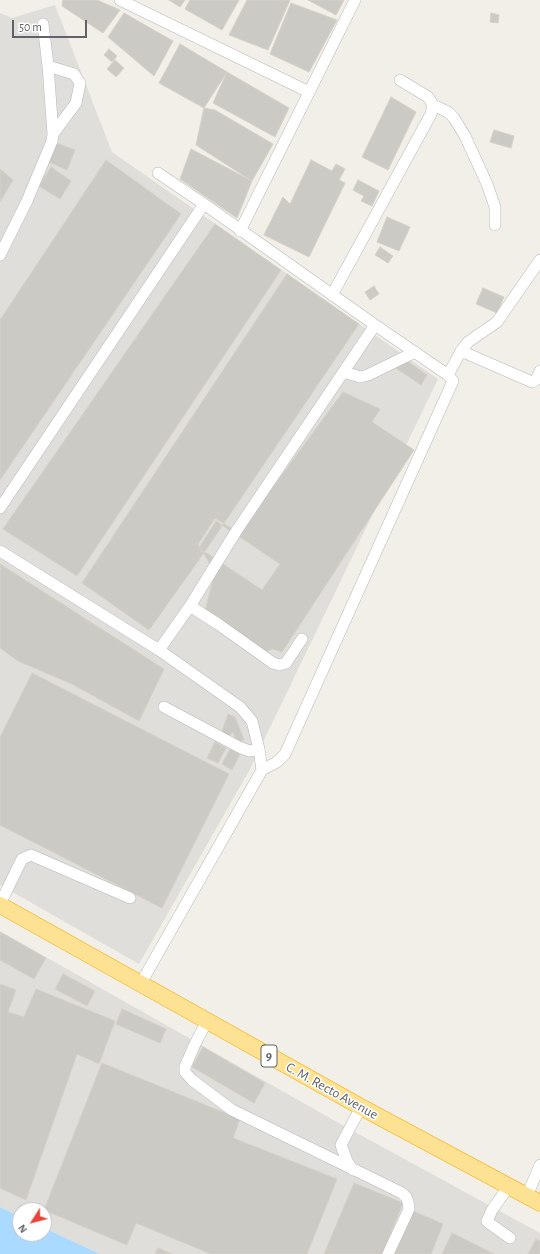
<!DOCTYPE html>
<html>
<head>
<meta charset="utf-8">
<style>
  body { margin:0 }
  #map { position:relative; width:540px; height:1254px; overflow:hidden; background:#f1efe8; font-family:"Alegreya Sans",sans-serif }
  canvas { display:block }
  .north { position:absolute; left:12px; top:1202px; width:40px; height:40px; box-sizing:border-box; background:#fff; border:1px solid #bfc1c3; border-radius:50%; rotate:234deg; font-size:11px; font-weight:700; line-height:16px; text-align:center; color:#5f6368 }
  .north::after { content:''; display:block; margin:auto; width:14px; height:18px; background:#ea4335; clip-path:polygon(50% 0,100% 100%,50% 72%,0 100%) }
  .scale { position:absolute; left:12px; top:20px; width:75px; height:18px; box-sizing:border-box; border:2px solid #5f6368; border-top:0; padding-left:5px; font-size:12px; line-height:14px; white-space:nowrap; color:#5f6368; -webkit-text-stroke:3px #fff; paint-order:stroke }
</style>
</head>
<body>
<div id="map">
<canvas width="540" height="1254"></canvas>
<div class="north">N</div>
<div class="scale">50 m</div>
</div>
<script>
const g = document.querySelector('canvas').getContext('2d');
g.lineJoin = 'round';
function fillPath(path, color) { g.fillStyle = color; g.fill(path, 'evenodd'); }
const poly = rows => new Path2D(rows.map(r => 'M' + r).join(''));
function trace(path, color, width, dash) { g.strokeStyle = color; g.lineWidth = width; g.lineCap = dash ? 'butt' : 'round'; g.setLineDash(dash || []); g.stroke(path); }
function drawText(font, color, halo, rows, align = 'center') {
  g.font = font + ' "Alegreya Sans",sans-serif'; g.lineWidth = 3; g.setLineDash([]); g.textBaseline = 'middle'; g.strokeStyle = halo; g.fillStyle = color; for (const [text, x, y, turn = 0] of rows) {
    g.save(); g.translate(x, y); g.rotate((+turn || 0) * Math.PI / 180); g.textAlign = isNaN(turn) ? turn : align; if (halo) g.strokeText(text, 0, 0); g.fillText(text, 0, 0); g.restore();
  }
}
fillPath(poly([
  [55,5,112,152,438,379,250,769,139,964,0,885,0,13,12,18],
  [0,931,344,1126,540,1233,540,1254,100,1254,44,1228,44,1210,20,1210,20,1217,0,1207]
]), '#e0deda');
fillPath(poly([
  [0,1207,20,1217,20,1234,44,1234,44,1228,100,1254,0,1254]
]), '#aadaff');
const building = poly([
  [63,0,97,0,120,10,103,33,62,6,63,0],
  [169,0,185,0,180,7,169,0],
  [190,0,239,0,222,30,185,9,190,0],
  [247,0,290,0,268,50,229,35,247,0],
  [308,0,344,0,336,15,308,0],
  [291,3,337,20,309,72,270,54,291,3],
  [124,13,173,41,154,76,108,37,124,13],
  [491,13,499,15,498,23,490,22,491,13],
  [180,44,227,72,204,108,159,83,180,44],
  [109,49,117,56,112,62,104,55,109,49],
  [115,60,124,68,116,77,107,69,115,60],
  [227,72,289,108,275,137,213,103,227,72],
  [391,97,416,112,388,170,362,157,391,97],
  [204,108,215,110,273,144,252,181,196,145,204,108],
  [494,130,514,136,511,148,490,142,494,130],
  [57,143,75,150,67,170,49,162,57,143],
  [191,149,252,181,237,218,180,179,191,149],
  [106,160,181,214,0,480,0,320,106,160],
  [311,160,332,171,336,164,345,169,339,180,345,183,309,257,264,235,283,197,290,204,311,160],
  [51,167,71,181,60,199,39,186,51,167],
  [0,169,13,180,0,202,0,169],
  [358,180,379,191,372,206,361,201,364,196,353,190,358,180],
  [387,217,410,227,399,251,377,242,387,217],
  [215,224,281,270,77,576,3,529,215,224],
  [380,247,393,256,388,263,375,255,380,247],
  [287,274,359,324,203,554,149,630,82,583,287,274],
  [374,286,379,294,370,300,365,292,374,286],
  [483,288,504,297,497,313,476,304,483,288],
  [403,358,427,375,421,385,396,368,403,358],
  [343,392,380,409,372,422,414,450,282,652,273,649,264,652,205,611,215,572,198,544,215,518,239,533,343,392],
  [216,521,280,564,262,590,199,548,216,521],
  [0,564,164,669,139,721,72,684,18,661,0,648,0,564],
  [32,673,229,774,162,908,0,825,0,737,32,673],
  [228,714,235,717,244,740,237,743,233,732,229,736,221,734,228,714],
  [215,742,226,748,218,763,207,758,215,742],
  [230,749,240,754,232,770,222,764,230,749],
  [0,932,46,958,34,979,0,960,0,932],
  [63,974,95,991,87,1006,55,989,63,974],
  [0,984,16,990,8,1012,24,1017,36,989,115,1021,99,1064,77,1054,26,1200,0,1188,0,984],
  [122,1009,166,1029,160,1043,116,1024,122,1009],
  [203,1047,265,1083,254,1103,192,1067,203,1047],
  [102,1063,240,1119,233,1138,337,1179,307,1254,211,1254,136,1223,127,1245,44,1210,102,1063],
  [354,1183,403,1203,382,1254,324,1254,354,1183],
  [411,1210,443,1224,431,1254,393,1254,411,1210],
  [452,1233,494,1254,442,1254,452,1233],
  [536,1239,540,1241,540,1254,528,1254,536,1239],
  [158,1248,172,1254,155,1254,158,1248]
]);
fillPath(building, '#cccac5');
trace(building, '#d6d1c6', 1);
const minor = poly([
  [120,0,309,92],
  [48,66,74,74,80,83,76,103,53,134],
  [433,105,448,112,454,118,465,136,487,184,495,207,495,225],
  [204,204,375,325,448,375,453,381,285,754,277,762,262,770],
  [240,231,355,0],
  [0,255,27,201,52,141,53,134,48,66,43,24],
  [332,295,431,114,433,105,428,97,400,80],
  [461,351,532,382,536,380,540,371],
  [344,372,360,377,368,375,415,352],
  [448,375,461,351,468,342,497,322,540,260],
  [0,508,204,204,158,173],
  [0,551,159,650,240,707,252,721,259,749,262,770,141,983],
  [190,606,218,624,273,663,279,665,286,663,302,639],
  [159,650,190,606,237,530,375,325],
  [164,707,241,748,250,751,259,749],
  [0,904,22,859,31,855,130,898],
  [207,1021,194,1046,185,1067,185,1072,192,1080,232,1110,402,1193,406,1197,408,1202,409,1209,388,1254],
  [353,1170,347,1161,341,1145,361,1107],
  [509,1186,492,1210,487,1221,489,1223,510,1238],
  [527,1196,540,1165]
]);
const highway = poly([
  [0,905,361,1107,540,1203]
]);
trace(minor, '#b5b8bc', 12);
trace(highway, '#f9ab00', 17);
trace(minor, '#fff', 11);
trace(highway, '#fde293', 16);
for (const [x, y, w] of [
  [269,1056,16]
]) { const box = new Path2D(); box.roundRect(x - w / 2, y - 11, w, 22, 3); g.fillStyle = '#fff'; g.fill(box); trace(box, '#5f6368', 1); }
drawText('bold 13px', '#5f6368', null, [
  ["9",269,1056]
]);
drawText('14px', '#5f6368', '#fff', [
  ["C. M. Recto Avenue",332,1091,29]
]);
</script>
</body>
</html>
